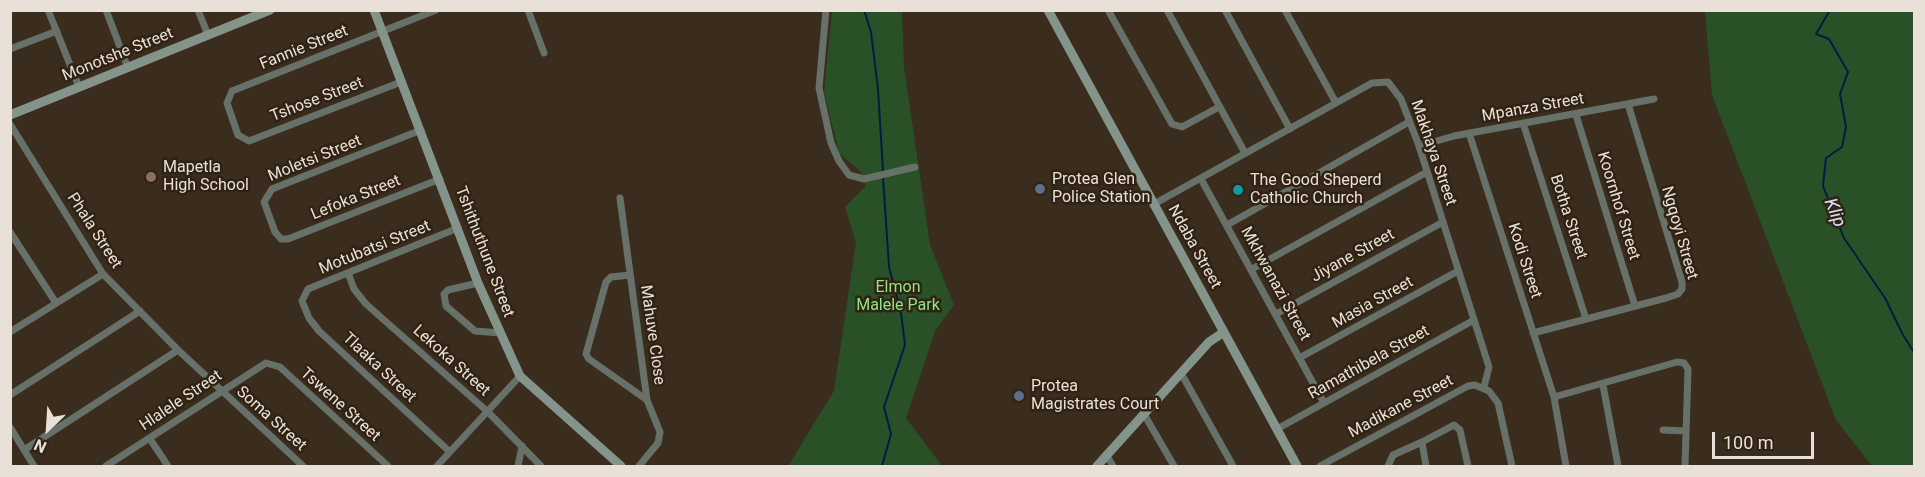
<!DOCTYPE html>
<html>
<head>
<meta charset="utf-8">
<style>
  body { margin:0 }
  #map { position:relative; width:1925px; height:477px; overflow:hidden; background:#3a2d1d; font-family:Roboto,sans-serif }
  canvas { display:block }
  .frame { position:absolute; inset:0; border:12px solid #e9e1d7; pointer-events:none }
  .north { position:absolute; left:18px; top:399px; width:60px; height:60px; -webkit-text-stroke:4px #302314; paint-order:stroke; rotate:205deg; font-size:16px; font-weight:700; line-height:24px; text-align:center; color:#e9e1d7 }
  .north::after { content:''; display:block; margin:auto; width:21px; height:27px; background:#e9e1d7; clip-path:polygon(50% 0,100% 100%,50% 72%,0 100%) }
  .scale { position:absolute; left:1712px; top:432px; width:102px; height:27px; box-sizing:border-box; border:3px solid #e9e1d7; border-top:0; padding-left:8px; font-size:18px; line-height:21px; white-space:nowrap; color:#e9e1d7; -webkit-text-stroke:4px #302314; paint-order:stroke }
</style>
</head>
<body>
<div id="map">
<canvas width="1925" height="477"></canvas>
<div class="frame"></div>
<div class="north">N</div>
<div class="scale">100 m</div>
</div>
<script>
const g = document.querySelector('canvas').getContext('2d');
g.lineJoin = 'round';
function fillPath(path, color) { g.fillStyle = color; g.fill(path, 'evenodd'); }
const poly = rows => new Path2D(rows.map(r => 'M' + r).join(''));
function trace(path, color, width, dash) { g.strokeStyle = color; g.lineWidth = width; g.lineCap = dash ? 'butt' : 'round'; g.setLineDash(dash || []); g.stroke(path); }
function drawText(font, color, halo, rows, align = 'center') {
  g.font = font + ' Roboto,sans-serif'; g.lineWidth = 5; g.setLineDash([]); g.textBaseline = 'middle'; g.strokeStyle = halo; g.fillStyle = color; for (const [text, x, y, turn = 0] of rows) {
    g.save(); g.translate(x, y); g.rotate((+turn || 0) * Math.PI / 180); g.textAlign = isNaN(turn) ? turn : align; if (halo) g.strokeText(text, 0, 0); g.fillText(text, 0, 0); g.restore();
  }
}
fillPath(poly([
  [832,11,902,11,904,67,930,245,954,305,935,331,906,418,942,466,788,466,834,391,856,242,845,207,866,186,861,172,839,153,824,91],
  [1705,11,1914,11,1914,466,1872,466,1836,420,1712,95]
]), '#2a5028');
trace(poly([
  [864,10,871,32,878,89,883,171],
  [1830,10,1816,34,1829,39,1848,72,1840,94,1846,127,1842,147,1826,158,1823,186,1844,238,1885,298,1903,335,1914,352],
  [882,466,891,434,884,407,905,345,901,313,889,267,883,177]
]), '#001e41', 2);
trace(poly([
  [48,10,79,87],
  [106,10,128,68],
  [198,10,208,35],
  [528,10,544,53],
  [826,10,819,88,831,143,839,161,849,175,864,179,915,167],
  [1108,10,1172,124,1182,127,1219,107],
  [1167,10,1245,153],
  [1225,10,1290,129],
  [1285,10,1336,103],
  [10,49,57,31],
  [401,82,249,141,238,135,227,103,232,91,436,10],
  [1576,115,1635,306],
  [1523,123,1586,319],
  [10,124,103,274,178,350,303,466],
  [421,130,272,189,264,202,275,232,281,239,288,239,440,179],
  [1469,133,1554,397,1566,466],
  [1419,146,1454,136,1654,99],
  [1201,179,1324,403],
  [620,198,647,400,660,432,658,443,639,466],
  [1154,204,1372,83,1388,82,1401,99,1419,146,1489,367,1484,387],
  [1227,225,1409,122],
  [10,232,56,303],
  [1252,269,1427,172],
  [348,273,354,289,366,304,488,412,541,466],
  [630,275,611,277,606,282,586,354,589,359,647,400],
  [478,283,448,290,444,294,446,306,475,331,500,333],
  [1276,314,1443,222],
  [10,332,103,274],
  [1533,333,1666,298,1678,294,1682,289,1682,282,1628,104],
  [1301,357,1458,271],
  [1181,373,1233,466],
  [1603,385,1618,466],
  [10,395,140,311],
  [1554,397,1677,362,1684,363,1688,369,1685,466],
  [1144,414,1174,466],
  [10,427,34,466],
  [1277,429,1474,320],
  [1663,430,1686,431],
  [150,439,168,466],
  [24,450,178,350],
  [450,452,319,331,309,318,302,301,308,289,458,228],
  [1107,456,1113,466],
  [106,466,266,363,280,367,388,466],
  [437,466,520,376],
  [518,466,522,446],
  [1320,466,1468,386,1475,385,1489,391,1498,403,1512,466],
  [1388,466,1393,455,1422,442],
  [1426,466,1422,442,1454,425,1460,430,1468,466]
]), '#677069', 7);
trace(poly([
  [374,10,478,283,520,376,621,466],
  [1048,10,1297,466],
  [10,115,270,10],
  [1097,466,1209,342,1224,332]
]), '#85948a', 9);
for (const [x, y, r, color] of [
  [151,177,6,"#8d6e63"],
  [1040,189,6,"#5c6f8a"],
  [1238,190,6,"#0f9aa8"],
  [1019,396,6,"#5c6f8a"]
]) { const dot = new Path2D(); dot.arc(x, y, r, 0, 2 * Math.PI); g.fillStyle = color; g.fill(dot); trace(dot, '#302314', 2); }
drawText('16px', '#e9e1d7', '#302314', [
  ["Fannie Street",304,48,-22],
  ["Monotshe Street",118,55,-22],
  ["Tshose Street",317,100,-21],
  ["Mpanza Street",1533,108,-10],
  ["Makhaya Street",1433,153,71],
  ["Moletsi Street",315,159,-22],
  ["Lefoka Street",356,198,-22],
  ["Koornhof Street",1618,206,73],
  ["Botha Street",1568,217,72],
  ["Phala Street",94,231,57],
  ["Ngqoyi Street",1679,233,74],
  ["Ndaba Street",1194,247,61],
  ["Motubatsi Street",375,248,-22],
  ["Tshithuthune Street",484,252,69],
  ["Jiyane Street",1353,256,-29],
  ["Kodi Street",1524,261,72],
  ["Mkhwanazi Street",1275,284,61],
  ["Masia Street",1373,303,-29],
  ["Mahuve Close",652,335,82],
  ["Lekoka Street",451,361,42],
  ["Ramathibela Street",1369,363,-29],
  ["Tlaaka Street",379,368,43],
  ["Hlalele Street",181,401,-34],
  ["Tswene Street",340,405,42],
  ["Madikane Street",1401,407,-28],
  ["Soma Street",271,419,42]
]);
drawText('16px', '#e9e1d7', '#302314', [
  ["Mapetla",163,168],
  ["High School",163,186],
  ["Protea Glen",1052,180],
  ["Police Station",1052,198],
  ["The Good Sheperd",1250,181],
  ["Catholic Church",1250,199],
  ["Protea",1031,387],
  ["Magistrates Court",1031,405]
], 'left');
drawText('16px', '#8ae785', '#302314', [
  ["Elmon",898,288],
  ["Malele Park",898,306]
]);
drawText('italic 18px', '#d3e3f7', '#302314', [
  ["Klip",1834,213,67]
]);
</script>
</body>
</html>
